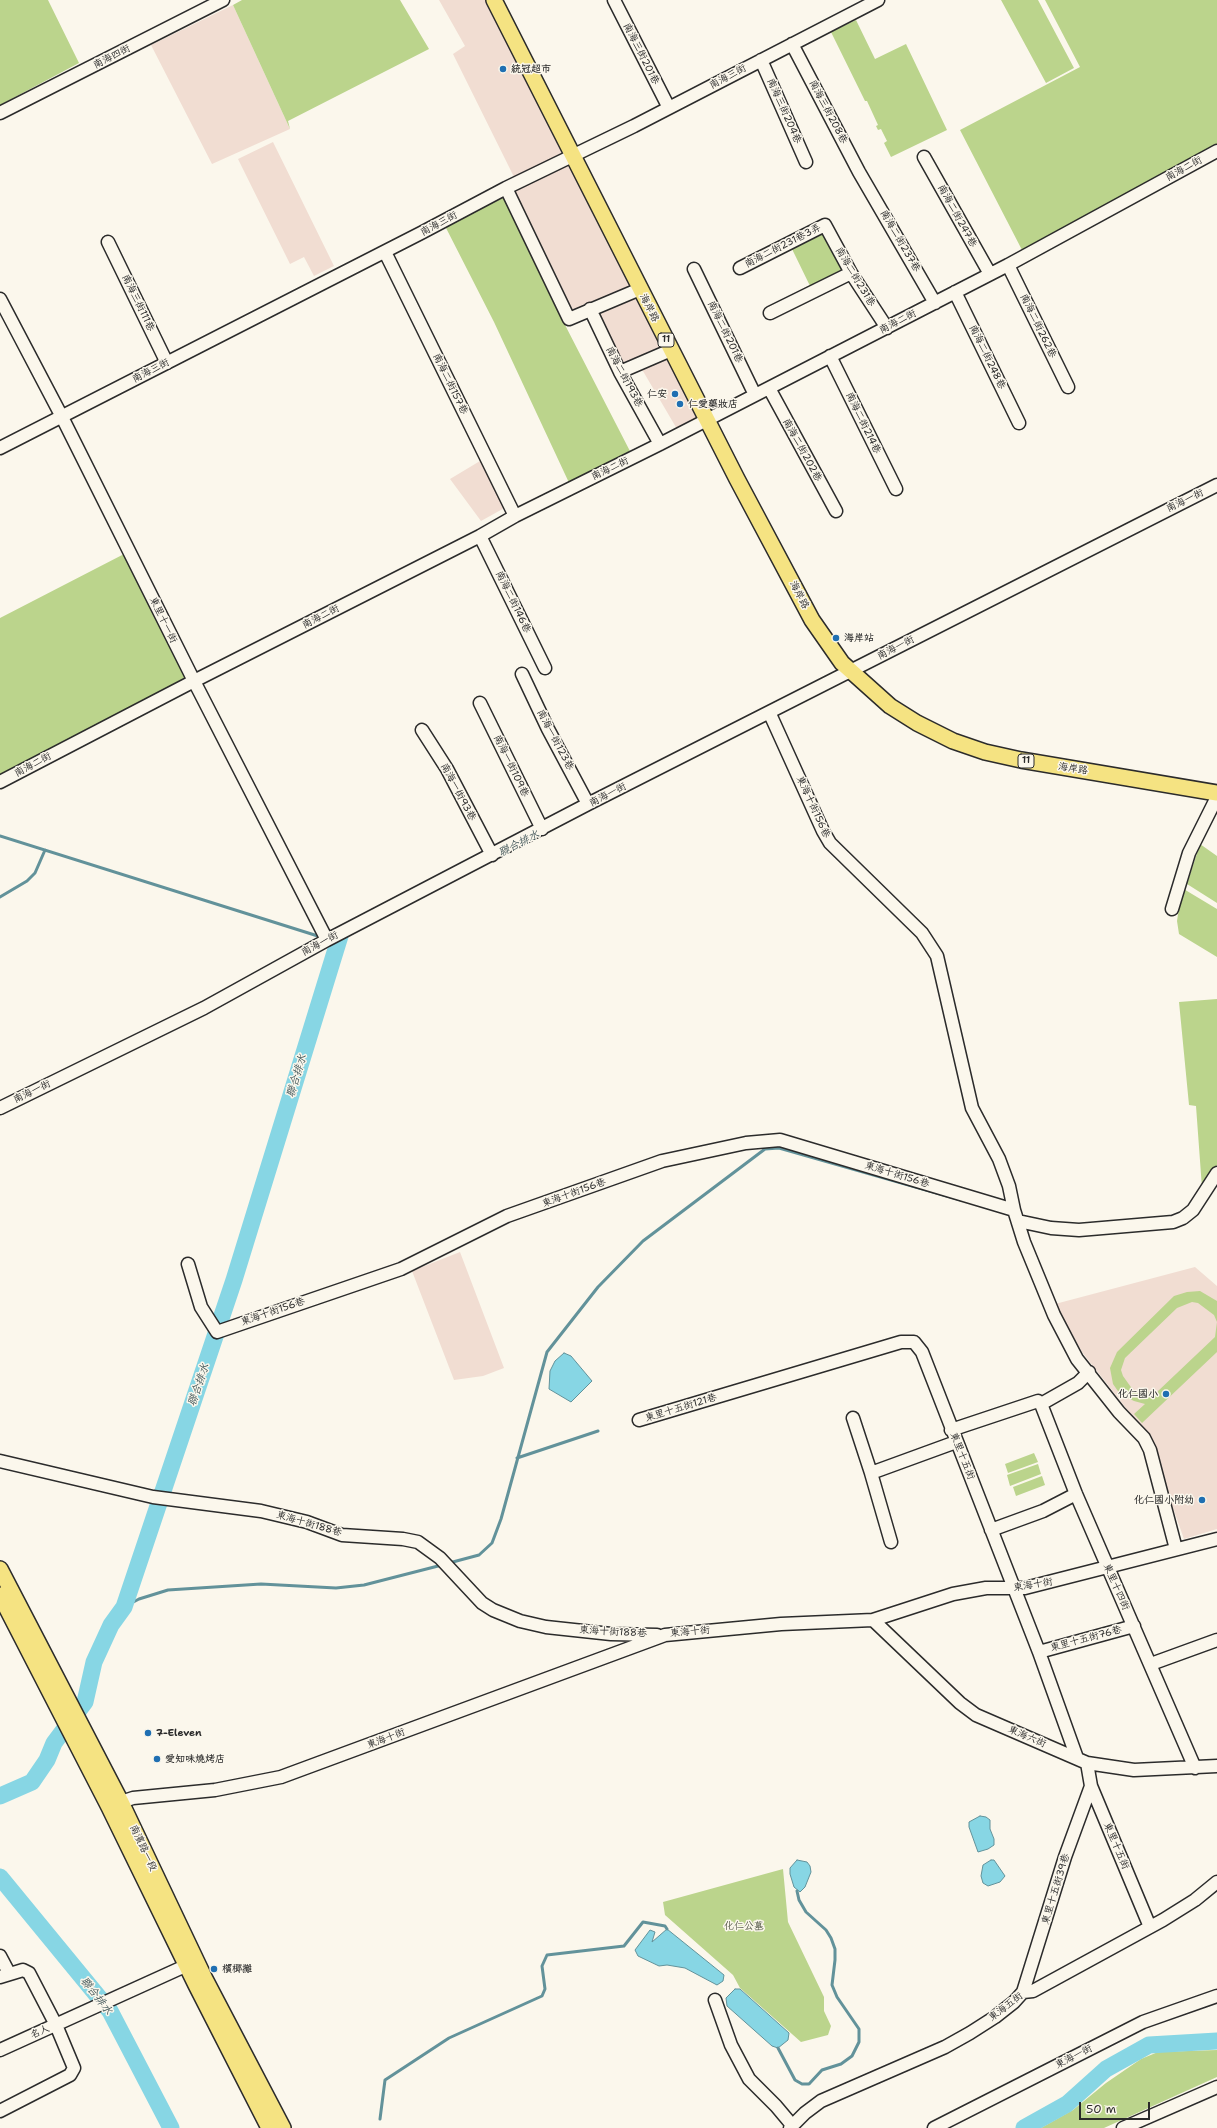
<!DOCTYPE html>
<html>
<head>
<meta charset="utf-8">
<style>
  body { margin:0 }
  #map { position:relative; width:1217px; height:2128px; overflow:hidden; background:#fbf7ec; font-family:"Shantell Sans",sans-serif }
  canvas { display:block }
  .scale { position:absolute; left:1079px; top:2102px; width:71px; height:18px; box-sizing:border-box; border:2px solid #2b2b2b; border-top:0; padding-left:5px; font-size:12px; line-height:14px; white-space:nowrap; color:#2b2b2b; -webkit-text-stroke:3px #fbf7ec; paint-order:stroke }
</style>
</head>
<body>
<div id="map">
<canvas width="1217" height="2128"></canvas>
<div class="scale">50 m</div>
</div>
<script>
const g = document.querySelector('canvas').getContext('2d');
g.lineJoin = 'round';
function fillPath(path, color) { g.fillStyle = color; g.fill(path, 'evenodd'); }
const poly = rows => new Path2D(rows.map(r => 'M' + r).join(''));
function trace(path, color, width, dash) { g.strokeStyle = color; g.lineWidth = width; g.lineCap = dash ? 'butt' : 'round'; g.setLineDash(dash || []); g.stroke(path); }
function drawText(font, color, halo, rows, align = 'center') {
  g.font = font + ' "Shantell Sans","LXGW WenKai TC",sans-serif'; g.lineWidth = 3; g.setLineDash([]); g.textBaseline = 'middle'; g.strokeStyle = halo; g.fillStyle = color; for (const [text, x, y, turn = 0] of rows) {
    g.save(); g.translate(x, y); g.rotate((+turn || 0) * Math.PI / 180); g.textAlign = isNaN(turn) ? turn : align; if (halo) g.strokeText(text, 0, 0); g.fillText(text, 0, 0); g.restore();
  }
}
fillPath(poly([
  [439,0,493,0,570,152,515,179,453,54,465,46],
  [233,5,290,129,212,164,151,45],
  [273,142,334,266,314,276,304,257,290,264,238,159],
  [571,160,636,288,570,315,508,189],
  [636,293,663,351,621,369,594,310],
  [665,354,697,420,677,429,640,366],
  [485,458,508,506,481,521,450,479],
  [460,1252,504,1368,483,1376,454,1380,412,1271],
  [1195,1267,1217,1286,1217,1529,1184,1539,1147,1435,1082,1352,1055,1304]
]), '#f1ddd2');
fillPath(poly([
  [0,0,48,0,79,63,0,105],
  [242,0,400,0,429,49,288,121,290,129,233,5],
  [1001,0,1038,0,1074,68,1046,83],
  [1045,0,1217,0,1217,147,1022,250,960,130,1080,67],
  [856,20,875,59,906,44,947,130,891,157,884,143,887,141,881,129,878,130,876,126,878,125,867,101,865,101,831,32],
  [509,195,564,323,633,457,571,487,494,322,445,226],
  [825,233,846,270,811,288,792,249],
  [126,553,194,673,0,777,0,618],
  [1200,844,1217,856,1217,903,1187,884],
  [1182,888,1217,909,1217,957,1179,934,1177,921],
  [1217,999,1217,1165,1202,1188,1196,1106,1189,1105,1179,1002],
  [1200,1291,1217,1301,1217,1352,1142,1423,1134,1414,1145,1404,1134,1401,1120,1394,1113,1384,1110,1368,1117,1352,1174,1296,1187,1292],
  [1192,1302,1198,1303,1214,1315,1217,1322,1215,1337,1157,1392,1141,1393,1133,1390,1123,1376,1121,1370,1125,1358,1177,1308],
  [1034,1453,1038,1462,1008,1473,1005,1464],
  [1038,1464,1041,1474,1010,1486,1007,1475],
  [1042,1476,1045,1485,1016,1496,1013,1487],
  [783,1869,788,1922,824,1997,824,2011,831,2026,828,2035,801,2042,740,1988,733,1975,665,1915,663,1902],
  [1217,2050,1217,2077,1104,2128,1041,2128,1073,2110,1106,2083,1141,2059,1158,2052]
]), '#bbd48c');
const water = poly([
  [564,1353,571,1356,592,1381,571,1402,549,1389,550,1371,555,1361,564,1353],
  [980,1816,986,1817,990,1820,990,1829,994,1839,994,1845,988,1849,978,1852,969,1827,969,1822,980,1816],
  [797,1860,807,1862,810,1866,811,1872,805,1887,800,1892,794,1887,790,1874,790,1868,797,1860],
  [991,1860,994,1860,1005,1876,1000,1882,988,1886,983,1883,981,1876,983,1865,991,1860],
  [667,1929,724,1975,723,1981,717,1985,685,1968,667,1965,659,1966,638,1956,635,1950,650,1930,655,1932,652,1942,667,1929],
  [735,1989,740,1989,789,2033,788,2040,778,2048,772,2046,727,2006,726,1998,735,1989]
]);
fillPath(water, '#87d6e4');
trace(water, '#62929a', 1);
trace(poly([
  [0,836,321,937],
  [0,897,27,881,35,873,45,850],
  [517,1458,598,1431],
  [449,1563,479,1555,492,1543,501,1519,547,1352,598,1287,643,1241,765,1149,779,1148,961,1200],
  [124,1607,139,1599,168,1590,261,1584,336,1588,364,1585,442,1565],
  [778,2048,795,2080,802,2084,809,2084,822,2070,841,2064,852,2056,859,2042,859,2029,837,1997,832,1985,835,1960,835,1949,831,1938,826,1930,806,1912,799,1900,797,1891],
  [380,2119,385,2080,449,2038,542,1996,545,1989,542,1966,547,1955,624,1946,643,1922,665,1926,667,1929]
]), '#62929a', 3);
trace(poly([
  [79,1710,85,1702,94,1662,111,1625,124,1607,234,1280,340,936],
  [0,1796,32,1782,47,1760,54,1743,72,1719],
  [0,1877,110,2011,171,2128],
  [1024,2128,1067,2104,1106,2069,1149,2045,1217,2041]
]), '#87d6e4', 17);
const minor = poly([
  [614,0,669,108],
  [792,44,859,172,935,303],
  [761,60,806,162],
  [0,113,223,0],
  [924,157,990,274],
  [506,188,569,319,640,289],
  [108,242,167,363],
  [385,252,515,516],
  [1008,265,1068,387],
  [740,268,825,225,851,273,887,328],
  [694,269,755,395],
  [955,292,1019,423],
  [0,299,62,417,194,681,327,940],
  [590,309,620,372,660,444],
  [770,313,851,273],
  [830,356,896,489],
  [620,372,671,350],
  [769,388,836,511],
  [0,448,421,233,506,188,634,126,878,0],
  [480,536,545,668],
  [522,674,548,729,588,804],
  [480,703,542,829],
  [770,714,823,831,830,843,922,933,937,956,972,1108,999,1159,1009,1186,1014,1210,1024,1242,1054,1315,1077,1359,1119,1412,1144,1438,1150,1450,1176,1549],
  [422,730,447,769,492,855],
  [0,782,194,681,480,536,515,516,660,444,1008,265,1217,151],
  [1172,909,1189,853,1217,797],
  [0,1108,204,1008,327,940,588,804,1217,485],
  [1018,1221,1051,1228,1079,1230,1173,1222,1183,1218,1193,1210,1217,1173],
  [188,1264,201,1307,217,1332,401,1269,507,1216,662,1161,746,1143,780,1140,1014,1210],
  [1041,1404,1076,1494,1195,1768],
  [1041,1404,1078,1383,1089,1372],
  [853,1418,871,1473,956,1442],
  [639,1420,901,1342,914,1342,922,1352,1039,1652,1077,1758],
  [951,1430,1038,1401,1041,1404],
  [0,1461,153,1497,261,1511,307,1522,342,1535,403,1539,418,1542,440,1558,482,1603,493,1610,520,1621,546,1627,611,1634,657,1635],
  [871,1473,891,1542],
  [991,1530,1043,1511,1076,1494],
  [873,1620,960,1703,976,1715,1087,1763,1134,1770,1217,1766],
  [1039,1652,1134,1626],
  [1151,1664,1217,1640],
  [1087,1763,1091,1786,1150,1927],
  [112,1805,133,1798,215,1790,281,1777,665,1635,781,1624,873,1620,953,1594,986,1588,1025,1588,1217,1539],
  [0,1956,9,1973],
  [0,1977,23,1970,29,1973,56,2025,74,2068,70,2075,0,2111],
  [1023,1992,1065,1857,1091,1786],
  [715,2000,731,2045,749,2079,776,2106,792,2125],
  [0,2050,194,1962],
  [790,2128,805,2113,821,2101,945,2047,970,2033,995,2017,1014,2002,1023,1992,1033,1991,1163,1920,1195,1900,1217,1882],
  [934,2128,1143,2022,1217,1996],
  [1123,2128,1217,2087]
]);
const major = poly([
  [494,0,737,479,812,620,842,663,890,706,917,723,953,741,985,752,1021,760,1217,793],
  [0,1569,121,1802,205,1979,283,2128],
  [0,1595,109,1807,196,1985,269,2128]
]);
trace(minor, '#2b2b2b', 15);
trace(major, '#2b2b2b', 18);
trace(minor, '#fbf7ec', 12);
trace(major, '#f5e382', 15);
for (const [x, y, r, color] of [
  [503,69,4,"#1f6fb2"],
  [675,394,4,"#1f6fb2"],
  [680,404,4,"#1f6fb2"],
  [836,638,4,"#1f6fb2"],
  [1166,1394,4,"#1f6fb2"],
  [1202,1500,4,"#1f6fb2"],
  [148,1733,4,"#1f6fb2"],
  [157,1759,4,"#1f6fb2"],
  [214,1969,4,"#1f6fb2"]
]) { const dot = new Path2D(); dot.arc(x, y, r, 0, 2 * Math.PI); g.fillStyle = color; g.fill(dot); trace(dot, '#fbf7ec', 1.5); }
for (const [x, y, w] of [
  [666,340,16],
  [1026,761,16]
]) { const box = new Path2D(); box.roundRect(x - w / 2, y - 7, w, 14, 3); g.fillStyle = '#fbf7ec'; g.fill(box); trace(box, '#2b2b2b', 1); }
drawText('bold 9px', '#2b2b2b', null, [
  ["11",666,340],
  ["11",1026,761]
]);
drawText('10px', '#2b2b2b', '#fbf7ec', [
  ["南海三街201巷",641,54,63],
  ["南海四街",112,57,-27],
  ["南海三街",728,77,-28],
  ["南海三街204巷",784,111,66],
  ["南海三街208巷",828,112,62],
  ["南海二街",1184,169,-29],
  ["南海二街247巷",957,216,61],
  ["南海三街",439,224,-28],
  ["南海二街237巷",900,241,60],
  ["南海二街231巷3弄",783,246,-27],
  ["南海二街231巷",855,277,59],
  ["南海三街111巷",138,303,64],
  ["海岸路",649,308,63],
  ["南海二街",898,322,-27],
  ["南海二街262巷",1038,326,64],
  ["南海二街201巷",725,332,64],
  ["南海二街248巷",987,357,64],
  ["南海三街",151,371,-27],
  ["南海二街193巷",624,377,62],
  ["南海二街157巷",450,384,64],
  ["南海二街214巷",863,423,64],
  ["南海二街202巷",802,450,61],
  ["南海二街",610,469,-26],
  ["南海一街",1185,501,-26],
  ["海岸路",799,595,62],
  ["南海二街146巷",513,602,64],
  ["南海二街",321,617,-27],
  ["東里十一街",163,620,64],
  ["南海一街",896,648,-27],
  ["南海一街123巷",555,740,62],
  ["南海二街",33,765,-28],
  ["南海一街109巷",511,766,64],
  ["海岸路",1073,769,9],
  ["南海一街93巷",458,792,62],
  ["南海一街",608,795,-27],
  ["東海十街156巷",813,807,65],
  ["南海一街",320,944,-28],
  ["南海一街",32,1092,-26],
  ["東海十街156巷",897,1175,17],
  ["東海十街156巷",574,1193,-20],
  ["東海十街156巷",273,1312,-19],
  ["東里十五街121巷",681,1408,-17],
  ["東里十五街",962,1456,68],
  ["東海十街188巷",309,1524,16],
  ["東海十街",1033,1585,-9],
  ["東里十四街",1116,1587,66],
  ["東海十街188巷",613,1632,3],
  ["東海十街",690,1632,-5],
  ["東里十五街76巷",1086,1639,-15],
  ["東海六街",1027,1737,23],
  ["東海十街",386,1739,-21],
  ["東里十五街",1116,1846,67],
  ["南濱路一段",143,1848,65],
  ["東里十五街39巷",1056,1889,-73],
  ["東海五街",1006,2007,-38],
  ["名人",40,2032,-24],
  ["東海一街",1074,2057,-27]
]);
drawText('bold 10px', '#2b2b2b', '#fbf7ec', [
  ["統冠超市",511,69],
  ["仁安",667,394,"right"],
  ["仁愛藥妝店",688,404],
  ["海岸站",844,638],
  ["化仁國小",1158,1394,"right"],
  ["化仁國小附幼",1194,1500,"right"],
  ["7-Eleven",156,1733],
  ["愛知味燒烤店",165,1759],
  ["檳榔攤",222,1969]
], 'left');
drawText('10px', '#4f5543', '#fbf7ec', [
  ["化仁公墓",744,1926]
]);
drawText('italic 11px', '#425659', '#fbf7ec', [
  ["聯合排水",519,844,-27],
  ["聯合排水",297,1076,-73],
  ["聯合排水",199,1385,-71],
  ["聯合排水",96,1996,52]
]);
</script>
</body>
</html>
